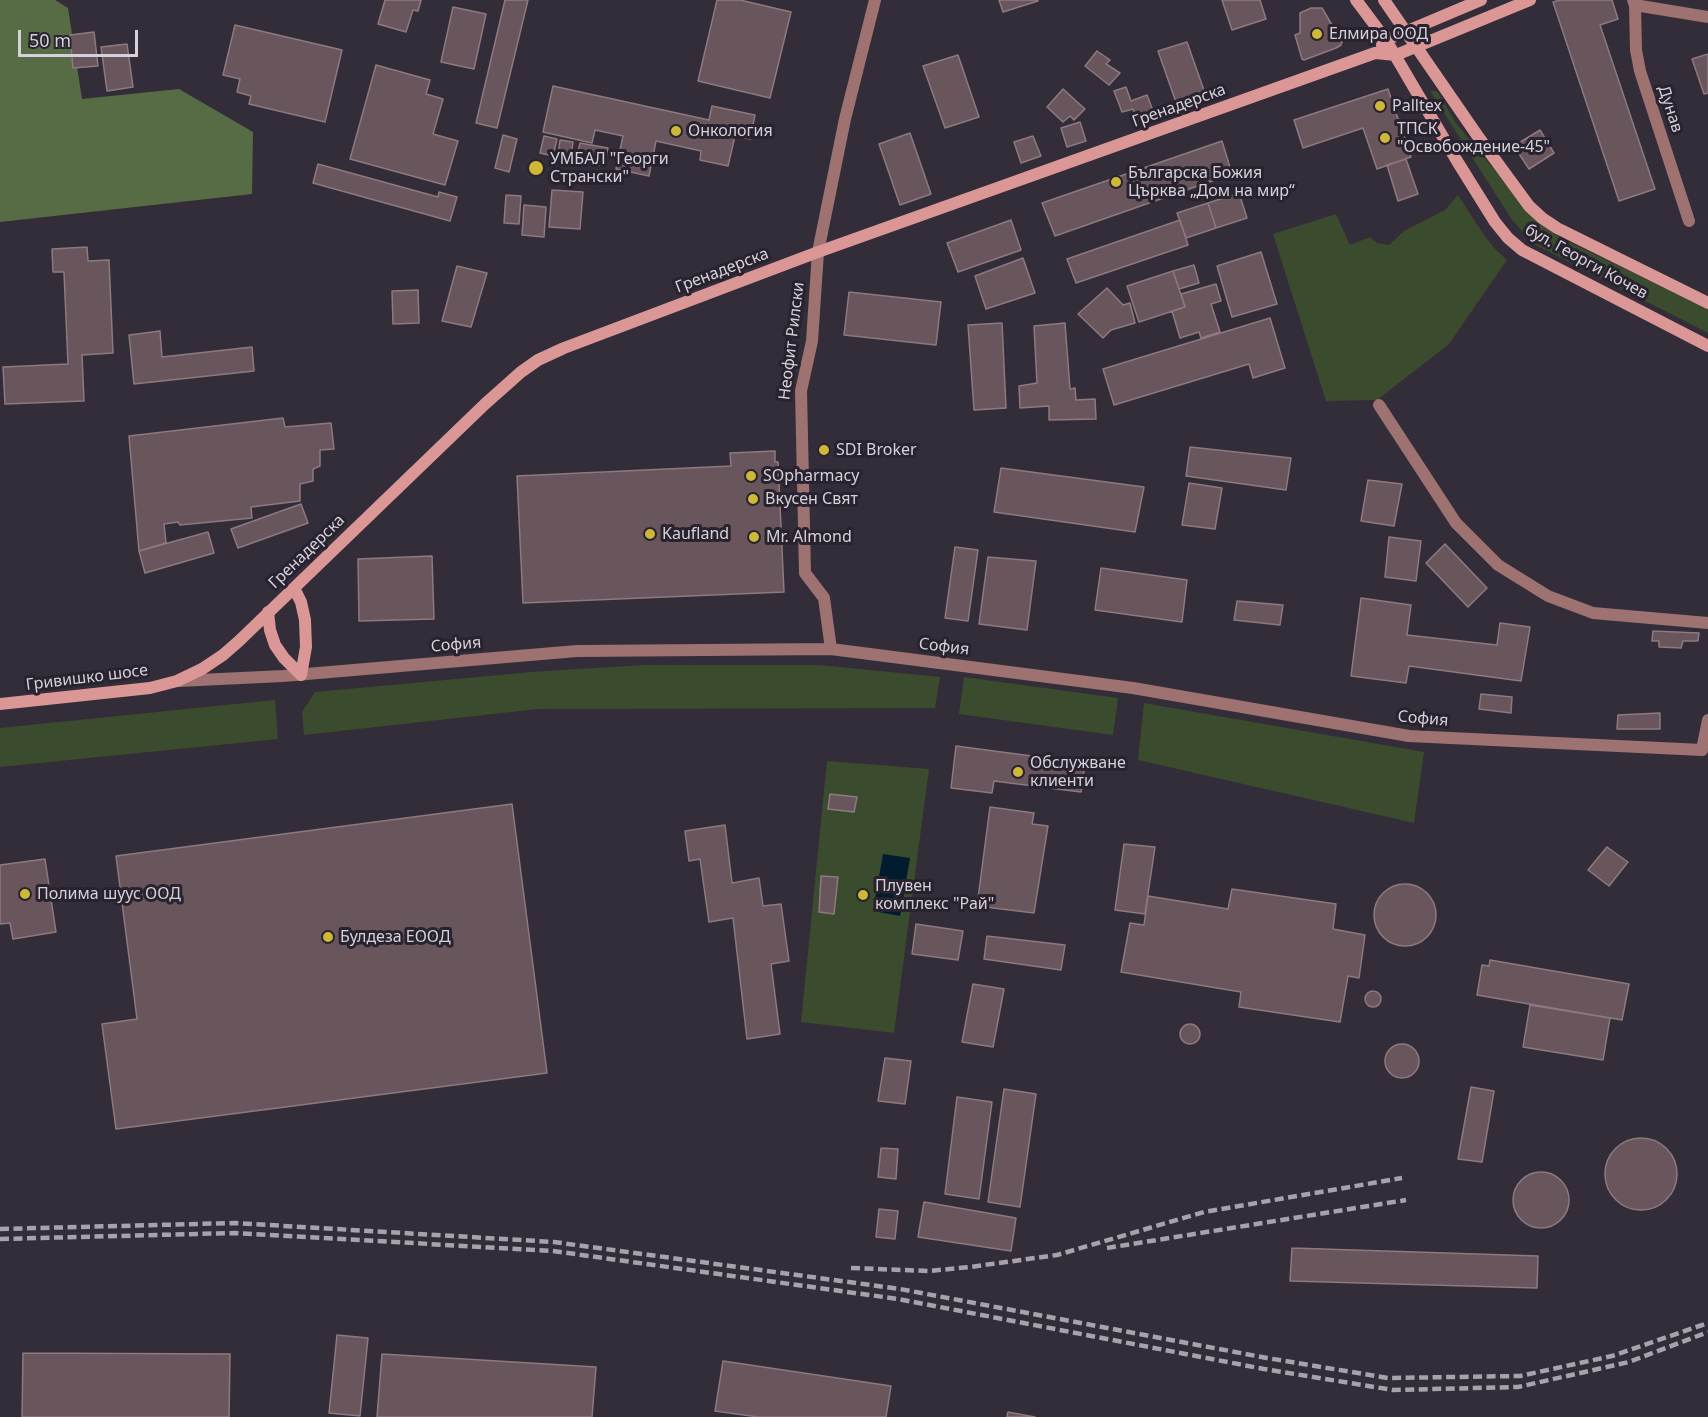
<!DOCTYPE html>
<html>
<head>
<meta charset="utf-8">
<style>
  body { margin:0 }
  #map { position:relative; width:1708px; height:1417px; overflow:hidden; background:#332d3a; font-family:"Noto Sans",sans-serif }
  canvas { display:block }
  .scale { position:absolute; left:18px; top:30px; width:120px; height:27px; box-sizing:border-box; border:3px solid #d5d1da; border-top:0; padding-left:8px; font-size:18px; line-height:21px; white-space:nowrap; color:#d5d1da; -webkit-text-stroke:4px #29232f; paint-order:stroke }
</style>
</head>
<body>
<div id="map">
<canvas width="1708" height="1417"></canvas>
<div class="scale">50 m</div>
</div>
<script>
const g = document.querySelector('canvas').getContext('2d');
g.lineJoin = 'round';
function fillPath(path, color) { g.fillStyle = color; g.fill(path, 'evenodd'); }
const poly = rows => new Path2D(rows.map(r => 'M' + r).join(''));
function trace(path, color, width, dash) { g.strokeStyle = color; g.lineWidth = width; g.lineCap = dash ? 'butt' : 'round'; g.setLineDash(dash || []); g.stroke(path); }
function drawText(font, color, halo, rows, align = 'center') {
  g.font = font + ' "Noto Sans",sans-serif'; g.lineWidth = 6; g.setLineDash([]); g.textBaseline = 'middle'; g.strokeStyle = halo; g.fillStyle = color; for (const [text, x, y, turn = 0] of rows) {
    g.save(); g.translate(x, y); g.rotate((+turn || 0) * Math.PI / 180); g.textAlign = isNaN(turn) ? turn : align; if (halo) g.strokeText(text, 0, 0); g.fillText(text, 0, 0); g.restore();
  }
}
fillPath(poly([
  [1430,91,1437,91,1456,123,1536,221,1559,237,1708,309,1708,333,1534,244,1512,220],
  [1458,195,1484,235,1495,249,1507,260,1449,344,1377,400,1326,401,1273,234,1336,214,1350,245,1370,237,1377,243,1389,245,1404,231,1445,210],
  [643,665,819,665,940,677,935,708,538,709,304,735,302,712,315,692,532,672],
  [964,677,1118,698,1113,735,959,714],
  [275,700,278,739,0,767,0,728],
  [1144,703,1424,752,1414,823,1138,760],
  [827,761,929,769,894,1033,801,1022]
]), '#3b4b2d');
fillPath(poly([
  [0,0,55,0,68,8,82,99,179,89,253,132,252,194,0,222]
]), '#576c45');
fillPath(poly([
  [883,854,910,858,900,916,873,911]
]), '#011b2f');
const building = poly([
  [385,0,421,0,418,11,413,10,406,32,378,24,385,0],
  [505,0,528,0,497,128,476,123,505,0],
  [717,0,740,0,791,12,770,98,698,81,717,0],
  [999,0,1037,0,1038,1,1003,12,999,0],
  [1222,0,1260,0,1266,19,1232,30,1222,0],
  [1560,0,1612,0,1618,19,1600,25,1655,189,1619,201,1553,2,1560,0],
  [453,7,486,14,474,69,441,62,453,7],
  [1311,8,1322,8,1342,42,1341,45,1336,48,1304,60,1302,59,1295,35,1300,33,1300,13,1311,8],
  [235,25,342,50,325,122,249,104,251,96,237,92,240,79,223,75,235,25],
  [94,32,98,66,73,68,70,35,94,32],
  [1187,42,1206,96,1177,105,1158,51,1187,42],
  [127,44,133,87,107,91,101,47,127,44],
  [1097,51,1110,60,1106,64,1120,73,1109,85,1085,66,1097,51],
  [1708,54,1708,93,1704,94,1692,59,1708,54],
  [958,55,979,117,945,128,923,66,958,55],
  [376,65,430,80,426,94,443,99,433,134,458,141,445,185,350,159,376,65],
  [553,86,709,120,712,106,755,115,750,139,735,136,728,166,700,160,701,151,656,141,649,176,616,169,623,136,595,130,592,143,543,132,553,86],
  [1126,87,1131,101,1147,95,1155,116,1138,122,1133,109,1122,112,1114,91,1126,87],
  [1063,89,1085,109,1074,120,1070,116,1063,122,1047,107,1063,89],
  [1388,89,1411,157,1377,169,1363,128,1303,148,1294,120,1388,89],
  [1080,122,1086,141,1067,147,1061,128,1080,122],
  [1540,130,1554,153,1529,169,1514,146,1540,130],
  [910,133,931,194,900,205,879,144,910,133],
  [503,135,517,139,509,172,495,168,503,135],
  [544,136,557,139,553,156,540,153,544,136],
  [1033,136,1041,156,1021,163,1014,142,1033,136],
  [560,140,573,142,571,157,558,154,560,140],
  [1222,141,1232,174,1055,236,1042,203,1222,141],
  [580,143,608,148,604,166,576,160,580,143],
  [1406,159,1418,194,1398,201,1387,165,1406,159],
  [318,164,438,197,439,192,457,197,450,221,313,183,318,164],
  [552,190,583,192,580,229,549,227,552,190],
  [1239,193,1247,218,1216,228,1208,203,1239,193],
  [506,195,521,196,519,224,504,223,506,195],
  [1208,203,1216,228,1186,238,1177,213,1208,203],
  [524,205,546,207,544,237,522,235,524,205],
  [1011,220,1021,250,958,272,947,243,1011,220],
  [1180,220,1188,245,1076,283,1067,259,1180,220],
  [87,247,88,261,109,260,113,353,82,355,84,401,5,404,3,367,68,364,64,272,53,272,52,249,87,247],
  [1261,252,1277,304,1232,317,1217,266,1261,252],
  [1023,258,1035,293,986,309,975,276,1023,258],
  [1194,265,1199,283,1179,289,1173,271,1194,265],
  [457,266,487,273,471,327,442,321,457,266],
  [1173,271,1185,307,1139,322,1127,286,1173,271],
  [1216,284,1221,301,1211,304,1220,332,1201,338,1199,332,1180,338,1172,311,1185,307,1181,294,1216,284],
  [1107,288,1123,305,1130,303,1135,323,1111,330,1103,338,1078,314,1107,288],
  [418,290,419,323,393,324,392,291,418,290],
  [849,292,941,302,936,345,844,335,849,292],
  [1270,318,1285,368,1253,378,1249,364,1114,405,1103,369,1270,318],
  [1002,323,1006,408,974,410,968,325,1002,323],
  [1065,323,1070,389,1075,388,1076,400,1095,399,1096,419,1049,420,1049,406,1020,408,1019,386,1037,383,1034,326,1065,323],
  [160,331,162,357,252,347,254,371,134,384,129,335,160,331],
  [283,418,285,427,331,423,334,449,320,450,320,466,313,469,313,481,300,484,300,501,251,507,252,518,180,525,178,522,164,524,166,543,139,551,129,436,283,418],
  [1190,447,1291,458,1286,490,1186,476,1190,447],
  [775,451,775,462,778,462,784,592,523,603,517,476,731,466,730,453,775,451],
  [1001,468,1144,487,1135,532,994,512,1001,468],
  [1368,480,1402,484,1394,526,1361,521,1368,480],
  [1189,483,1222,488,1215,529,1182,525,1189,483],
  [301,504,308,523,238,548,231,529,301,504],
  [208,532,214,553,145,573,139,551,208,532],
  [1389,537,1421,541,1416,581,1385,577,1389,537],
  [1445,544,1487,588,1468,607,1426,563,1445,544],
  [955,547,978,550,968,621,945,618,955,547],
  [432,556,434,619,359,621,358,559,432,556],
  [988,557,1036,561,1027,630,979,624,988,557],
  [1101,568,1187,580,1182,622,1095,610,1101,568],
  [1361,598,1411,605,1407,635,1497,645,1500,623,1530,627,1521,681,1409,666,1406,683,1351,676,1361,598],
  [1237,601,1283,605,1280,625,1234,620,1237,601],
  [1653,631,1699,633,1698,641,1683,641,1681,648,1659,647,1659,641,1652,641,1653,631],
  [1481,694,1512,697,1511,713,1479,709,1481,694],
  [1660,713,1660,729,1617,729,1618,715,1660,713],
  [956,746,1085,763,1081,792,994,781,992,793,951,788,956,746],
  [830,794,857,797,854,812,828,809,830,794],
  [512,804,547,1073,116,1129,102,1024,137,1019,116,856,512,804],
  [990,807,1034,813,1032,824,1048,826,1034,913,977,906,990,807],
  [725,825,732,883,759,878,763,906,781,904,789,961,771,964,780,1034,747,1039,733,918,709,922,700,859,689,861,685,831,725,825],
  [1124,844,1155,847,1145,914,1115,910,1124,844],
  [1607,847,1628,862,1609,886,1588,870,1607,847],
  [45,859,56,932,13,939,10,923,0,924,0,865,45,859],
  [821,876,838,877,834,914,819,912,821,876],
  '1374 915a31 31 0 1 1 62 0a31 31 0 1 1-62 0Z',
  [1232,889,1336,904,1333,929,1365,935,1359,978,1348,976,1340,1022,1239,1007,1241,992,1121,972,1130,923,1144,925,1148,896,1228,909,1232,889],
  [916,924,963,931,958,960,912,954,916,924],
  [987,936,1065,945,1061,970,984,959,987,936],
  [1490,960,1629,984,1622,1020,1477,995,1482,965,1489,966,1490,960],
  [973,984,1004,989,993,1047,962,1042,973,984],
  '1365 999a8 8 0 1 1 16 0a8 8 0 1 1-16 0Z',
  [1530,1005,1610,1018,1603,1060,1523,1047,1530,1005],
  '1180 1034a10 10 0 1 1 20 0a10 10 0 1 1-20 0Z',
  '1385 1061a17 17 0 1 1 34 0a17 17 0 1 1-34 0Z',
  [885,1058,911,1061,905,1104,878,1101,885,1058],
  [1471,1087,1494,1091,1482,1162,1458,1159,1471,1087],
  [1004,1089,1036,1094,1020,1207,988,1202,1004,1089],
  [957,1097,992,1102,979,1199,945,1194,957,1097],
  '1605 1174a36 36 0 1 1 72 0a36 36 0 1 1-72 0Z',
  [881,1148,898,1149,896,1179,878,1177,881,1148],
  '1513 1200a28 28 0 1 1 56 0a28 28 0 1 1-56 0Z',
  [924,1202,1016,1218,1011,1251,918,1237,924,1202],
  [879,1209,898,1211,895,1239,876,1237,879,1209],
  [1292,1248,1538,1256,1537,1288,1290,1281,1292,1248],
  [337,1335,368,1338,360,1416,329,1413,337,1335],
  [23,1353,230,1354,229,1417,22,1417,23,1353],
  [382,1354,596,1367,592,1417,377,1417,382,1354],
  [723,1361,891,1386,886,1417,758,1417,715,1411,723,1361],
  [1008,1412,1035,1417,1007,1417,1008,1412]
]);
fillPath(building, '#68565c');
trace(building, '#8d7a80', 1.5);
trace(poly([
  [1633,0,1635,5,1708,17],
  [1635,5,1636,50,1640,71,1689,221],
  [1379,405,1456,523,1498,565,1548,596,1593,613,1708,623],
  [831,649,824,598,805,573,801,391,812,341,818,252,845,119,875,0],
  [178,681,283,676,577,651,831,649,1133,688,1409,736,1702,750,1708,720]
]), '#9d7271', 12);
trace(poly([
  [1356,0,1386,40,1457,161,1495,222,1508,238,1522,250,1708,346],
  [1384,0,1477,135,1529,206,1542,218,1557,228,1708,303],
  [1382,45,1386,40,1481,0],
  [294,588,301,602,305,620,306,647,301,675],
  [268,612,270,630,275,645,284,658,301,675],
  [0,704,150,688,177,681,202,669,223,655,239,641,485,404,521,372,538,360,564,348,818,252,1375,53,1396,55,1530,0]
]), '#db9696', 12);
trace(poly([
  [0,1229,235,1223,554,1242,900,1289,1267,1358,1388,1378,1520,1376,1612,1356,1708,1323],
  [0,1239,235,1233,553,1251,898,1299,1264,1369,1393,1390,1518,1387,1629,1362,1708,1332],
  [1107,1248,1406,1200],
  [851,1268,929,1271,970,1267,1057,1255,1204,1212,1402,1178]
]), '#a7a3ad', 4.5, [9, 4.5]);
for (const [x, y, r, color] of [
  [1317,34,6,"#ceb837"],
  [1380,106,6,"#ceb837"],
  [676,131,6,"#ceb837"],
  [1385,138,6,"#ceb837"],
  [536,168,8,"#ceb837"],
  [1116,182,6,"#ceb837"],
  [824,450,6,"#ceb837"],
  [751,476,6,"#ceb837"],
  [753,499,6,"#ceb837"],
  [650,534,6,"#ceb837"],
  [754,537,6,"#ceb837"],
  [1018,772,6,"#ceb837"],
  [25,894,6,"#ceb837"],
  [863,895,6,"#ceb837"],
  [328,937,6,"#ceb837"]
]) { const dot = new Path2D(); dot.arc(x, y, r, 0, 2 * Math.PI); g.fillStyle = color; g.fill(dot); trace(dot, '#29232f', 2); }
drawText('16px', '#d5d1da', '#29232f', [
  ["Елмира ООД",1329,34],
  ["Palltex",1392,106],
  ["ТПСК",1397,129],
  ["\"Освобождение-45\"",1397,147],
  ["Онкология",688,131],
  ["УМБАЛ \"Георги",550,159],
  ["Странски\"",550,177],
  ["Българска Божия",1128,173],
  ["Църква „Дом на мир“",1128,191],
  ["SDI Broker",836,450],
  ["SOpharmacy",763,476],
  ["Вкусен Свят",765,499],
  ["Kaufland",662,534],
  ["Mr. Almond",766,537],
  ["Обслужване",1030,763],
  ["клиенти",1030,781],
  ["Плувен",875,886],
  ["комплекс \"Рай\"",875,904],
  ["Полима шуус ООД",37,894],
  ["Булдеза ЕООД",340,937]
], 'left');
drawText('16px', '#d5d1da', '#29232f', [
  ["Гренадерска",1179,106,-20],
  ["Дунав",1670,109,72],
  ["бул. Георги Кочев",1586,262,29],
  ["Гренадерска",722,271,-21],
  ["Неофит Рилски",792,341,-83],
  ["Гренадерска",307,552,-44],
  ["София",456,645,-5],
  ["София",944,647,7],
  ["Гривишко шосе",87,678,-7],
  ["София",1423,719,5]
]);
</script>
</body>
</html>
